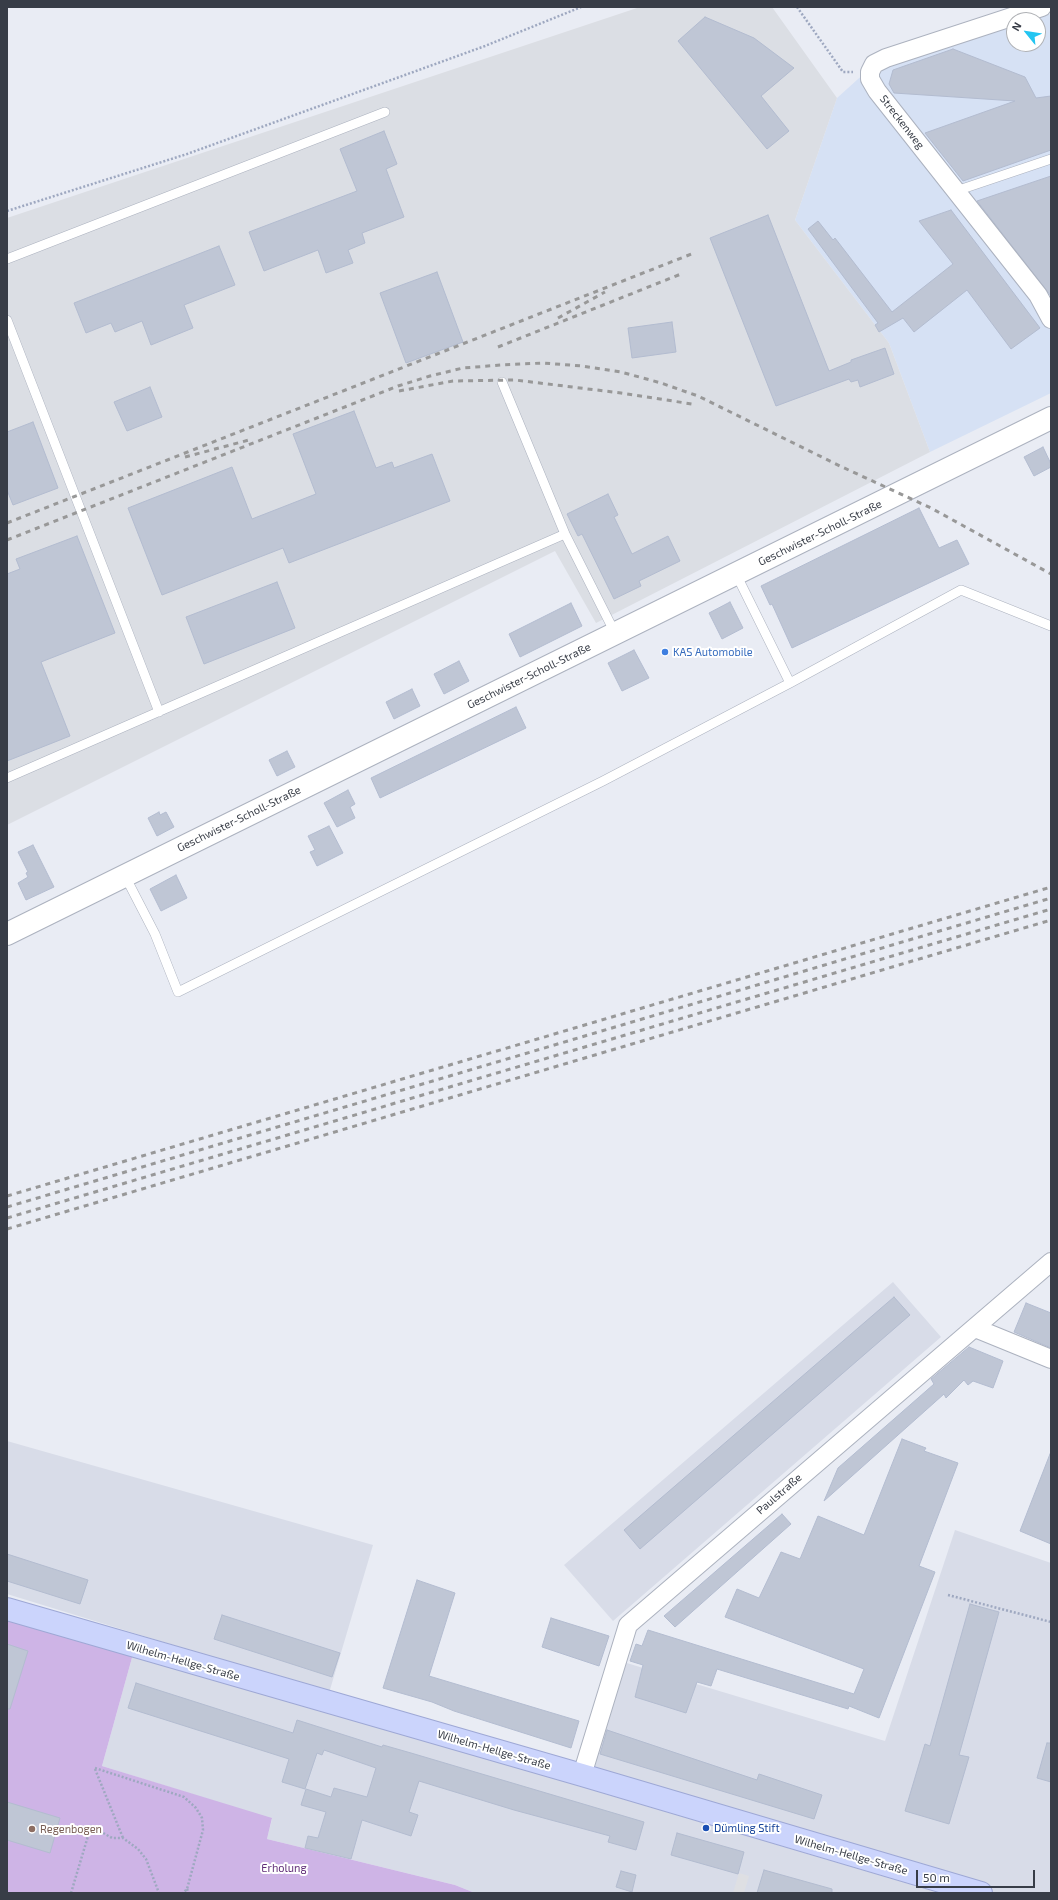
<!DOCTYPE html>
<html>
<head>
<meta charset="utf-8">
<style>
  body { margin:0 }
  #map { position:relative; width:1058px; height:1900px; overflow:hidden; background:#e9ecf4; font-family:"Exo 2",sans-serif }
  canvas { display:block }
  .frame { position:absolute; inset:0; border:8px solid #383d47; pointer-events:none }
  .north { position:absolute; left:1006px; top:12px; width:40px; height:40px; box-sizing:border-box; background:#fff; border:1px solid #afb1b5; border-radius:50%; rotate:300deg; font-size:11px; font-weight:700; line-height:16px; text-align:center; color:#383d47 }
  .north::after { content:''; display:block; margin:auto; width:14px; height:18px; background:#24c5f1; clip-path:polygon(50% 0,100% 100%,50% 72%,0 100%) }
  .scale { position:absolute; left:916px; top:1870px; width:119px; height:18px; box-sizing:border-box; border:2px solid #383d47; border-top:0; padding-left:5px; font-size:12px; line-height:14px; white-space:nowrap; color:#383d47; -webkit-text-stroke:3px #fff; paint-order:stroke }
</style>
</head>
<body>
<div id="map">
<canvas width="1058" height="1900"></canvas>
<div class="frame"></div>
<div class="north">N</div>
<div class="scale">50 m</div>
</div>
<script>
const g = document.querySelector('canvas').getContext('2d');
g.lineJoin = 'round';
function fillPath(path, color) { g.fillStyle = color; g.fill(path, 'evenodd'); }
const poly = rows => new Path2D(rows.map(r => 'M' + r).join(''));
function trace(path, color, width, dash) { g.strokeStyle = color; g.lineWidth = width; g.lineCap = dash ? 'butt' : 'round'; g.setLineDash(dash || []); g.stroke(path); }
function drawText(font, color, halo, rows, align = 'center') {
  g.font = font + ' "Exo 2",sans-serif'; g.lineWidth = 4; g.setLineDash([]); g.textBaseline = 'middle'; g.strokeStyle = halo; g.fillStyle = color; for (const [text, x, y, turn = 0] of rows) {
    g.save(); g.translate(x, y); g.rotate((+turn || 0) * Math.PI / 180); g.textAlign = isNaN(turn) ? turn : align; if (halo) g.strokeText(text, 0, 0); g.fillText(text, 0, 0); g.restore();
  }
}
fillPath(poly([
  [893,1282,941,1337,613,1621,564,1565],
  [7,1441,373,1545,329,1693,7,1594],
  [955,1530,1051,1563,1051,1893,993,1893,585,1775,620,1661,885,1741],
  [133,1654,940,1893,475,1893,455,1885,267,1839,272,1819,102,1766]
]), '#d8dce8');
fillPath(poly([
  [1051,14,1051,393,930,452,889,343,795,220,837,98,868,70,1014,25,1014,44,1038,44,1038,20,1031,20]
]), '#d6e1f4');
fillPath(poly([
  [640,7,772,7,837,98,795,220,889,343,930,452,596,623,555,551,7,825,7,218]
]), '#dbdee4');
fillPath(poly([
  [7,1619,133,1654,102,1766,272,1818,267,1839,455,1885,475,1893,7,1893]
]), '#ceb4e6');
fillPath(poly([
  [739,1873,749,1876,744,1893,733,1893]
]), '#dedfe3');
const building = poly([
  [705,17,754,38,794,68,761,96,789,131,767,149,678,41,705,17],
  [953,49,1025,77,1036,98,1051,96,1051,150,963,181,925,133,1015,101,894,93,889,84,893,70,953,49],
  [384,131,397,164,386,169,404,217,362,233,365,243,348,250,353,263,326,273,318,250,264,271,249,232,357,191,340,149,384,131],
  [1051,176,1051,296,977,201,1051,176],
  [951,210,1040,328,1011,349,967,290,914,332,903,318,879,332,875,325,878,323,808,229,818,221,833,240,835,238,892,312,953,264,919,221,951,210],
  [768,215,829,371,851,362,851,360,885,348,894,374,860,387,858,380,851,382,849,379,776,406,710,238,768,215],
  [219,246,235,285,184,305,193,328,151,345,142,321,115,332,111,323,86,333,74,303,219,246],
  [437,272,463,342,406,363,380,293,437,272],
  [672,322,676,352,632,358,628,328,672,322],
  [150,387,162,417,127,431,114,402,150,387],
  [354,411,376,468,392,462,394,468,432,454,450,501,289,563,283,548,162,595,128,508,232,467,252,519,316,494,293,434,354,411],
  [33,422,58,488,13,505,7,490,7,432,33,422],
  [1043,447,1051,464,1051,467,1034,476,1024,457,1043,447],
  [608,494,618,515,614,517,632,554,668,536,680,561,639,581,641,586,614,599,582,534,578,536,567,514,608,494],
  [919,508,939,548,957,540,969,564,792,648,772,604,770,605,761,586,919,508],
  [77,536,115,633,41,662,70,736,7,761,7,574,20,569,16,559,77,536],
  [277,582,295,628,204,664,186,617,277,582],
  [730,602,743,628,722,639,709,613,730,602],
  [571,603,582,626,520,657,509,634,571,603],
  [634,650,649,678,622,691,608,663,634,650],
  [459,661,469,681,444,694,434,674,459,661],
  [412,689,420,706,394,719,386,702,412,689],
  [516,707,526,728,380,798,371,778,516,707],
  [287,751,295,767,277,776,269,760,287,751],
  [348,790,355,804,350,807,355,818,337,827,324,803,348,790],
  [159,812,160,815,166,812,174,827,157,836,148,818,159,812],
  [329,826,343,853,317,866,310,852,315,850,308,836,329,826],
  [33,845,54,887,26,900,18,883,28,877,26,873,28,872,18,852,33,845],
  [176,875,187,898,161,911,150,889,176,875],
  [894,1297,910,1315,640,1549,624,1530,894,1297],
  [1026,1303,1051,1313,1051,1348,1014,1332,1026,1303],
  [969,1347,1003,1361,993,1388,973,1381,968,1385,964,1380,946,1398,944,1394,824,1501,838,1468,934,1384,931,1379,969,1347],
  [902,1439,926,1448,924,1451,958,1463,919,1566,935,1572,879,1718,849,1706,848,1709,717,1669,711,1686,697,1682,686,1713,635,1697,643,1665,630,1661,636,1644,642,1646,648,1630,854,1694,864,1669,725,1617,737,1589,759,1598,781,1552,800,1559,818,1516,864,1535,902,1439],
  [1050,1454,1051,1454,1051,1544,1020,1531,1050,1454],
  [782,1514,791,1524,675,1627,664,1616,782,1514],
  [7,1554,88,1580,80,1604,7,1581,7,1554],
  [417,1580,455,1593,429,1676,579,1721,571,1748,454,1711,432,1702,383,1688,417,1580],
  [970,1604,999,1612,959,1755,969,1757,949,1824,905,1811,925,1744,930,1746,970,1604],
  [222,1615,340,1653,332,1677,214,1639,222,1615],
  [551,1618,609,1636,599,1666,542,1647,551,1618],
  [7,1644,28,1651,10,1709,7,1709,7,1644],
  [136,1683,293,1733,297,1720,382,1747,383,1745,411,1753,644,1822,636,1850,608,1842,610,1836,514,1810,419,1781,409,1812,418,1815,411,1836,362,1820,351,1859,305,1848,308,1836,318,1838,326,1812,301,1805,306,1789,331,1797,334,1788,367,1797,376,1768,324,1750,322,1755,317,1753,305,1789,282,1782,289,1759,128,1708,136,1683],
  [607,1730,757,1780,759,1774,822,1795,814,1819,600,1754,607,1730],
  [1047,1743,1051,1743,1051,1782,1037,1778,1047,1743],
  [7,1802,60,1818,50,1853,7,1840,7,1802],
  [677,1833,744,1852,738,1874,671,1855,677,1833],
  [764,1870,832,1889,832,1893,757,1893,764,1870],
  [621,1871,636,1875,632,1892,616,1887,621,1871]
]);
fillPath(building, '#bfc6d5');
trace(building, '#b3bcd0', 1);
const service = poly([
  [956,191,1051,159],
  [7,259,385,112],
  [7,320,159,712],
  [502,382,565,534,615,633],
  [736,574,790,683,961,590,1051,626],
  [7,778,565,534],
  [125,876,155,934,178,992,603,781,790,683]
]);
const minor = poly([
  [1042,7,886,58,874,64,870,72,870,79,877,91,1038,295,1051,319],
  [975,1328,1051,1359],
  [582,1775,628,1625,1051,1262]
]);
const tertiary = poly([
  [7,934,1051,418]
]);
const secondary = poly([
  [7,1609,582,1775,981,1893]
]);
trace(service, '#acb2bf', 10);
trace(minor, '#acb2bf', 20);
trace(tertiary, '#acb2bf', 24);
trace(secondary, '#9ea8d5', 24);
trace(poly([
  [797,7,843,72,853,72],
  [7,211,187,154,485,46,581,7],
  [948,1595,1051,1622],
  [95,1768,184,1797,196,1808,202,1818,203,1830,187,1889,183,1893],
  [95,1769,123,1838],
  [187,1889,189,1893],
  [71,1893,91,1826,112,1838,123,1838,138,1849,146,1859,159,1893]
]), '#9ea8c0', 2.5, [2, 2]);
trace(service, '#fff', 9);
trace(minor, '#fff', 18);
trace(tertiary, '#fff', 22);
trace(secondary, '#cbd4fc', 22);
trace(poly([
  [558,318,605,292],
  [498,347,681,274],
  [399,391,453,381,515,380,621,393,692,404],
  [185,457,249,440],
  [7,523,694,253],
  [7,540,398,386,430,376,463,368,501,365,543,363,582,366,621,372,661,383,698,396,840,466,931,508,1051,574],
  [7,1196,1051,887],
  [7,1207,1051,898],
  [7,1218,1051,909],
  [7,1229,1051,920]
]), '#989898', 3, [5, 5]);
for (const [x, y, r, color] of [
  [665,652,4,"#3f7fe0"],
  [706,1828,4,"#1a4fb4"],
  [32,1829,4,"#8d6e63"]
]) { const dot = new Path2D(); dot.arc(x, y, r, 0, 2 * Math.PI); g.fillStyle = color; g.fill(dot); trace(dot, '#fff', 1.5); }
drawText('11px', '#383d47', '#fff', [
  ["Streckenweg",902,122,52],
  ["Geschwister-Scholl-Straße",820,533,-26],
  ["Geschwister-Scholl-Straße",529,676,-26],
  ["Geschwister-Scholl-Straße",239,819,-26],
  ["Paulstraße",779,1494,-41],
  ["Wilhelm-Hellge-Straße",183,1661,16],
  ["Wilhelm-Hellge-Straße",494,1750,16],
  ["Wilhelm-Hellge-Straße",851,1855,16]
]);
drawText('11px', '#366cbe', '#fff', [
  ["KAS Automobile",673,652]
], 'left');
drawText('11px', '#164399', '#fff', [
  ["Dümling Stift",714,1828]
], 'left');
drawText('11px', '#785e54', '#fff', [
  ["Regenbogen",40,1829]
], 'left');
drawText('11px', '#602d77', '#fff', [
  ["Erholung",284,1868]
]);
</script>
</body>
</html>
